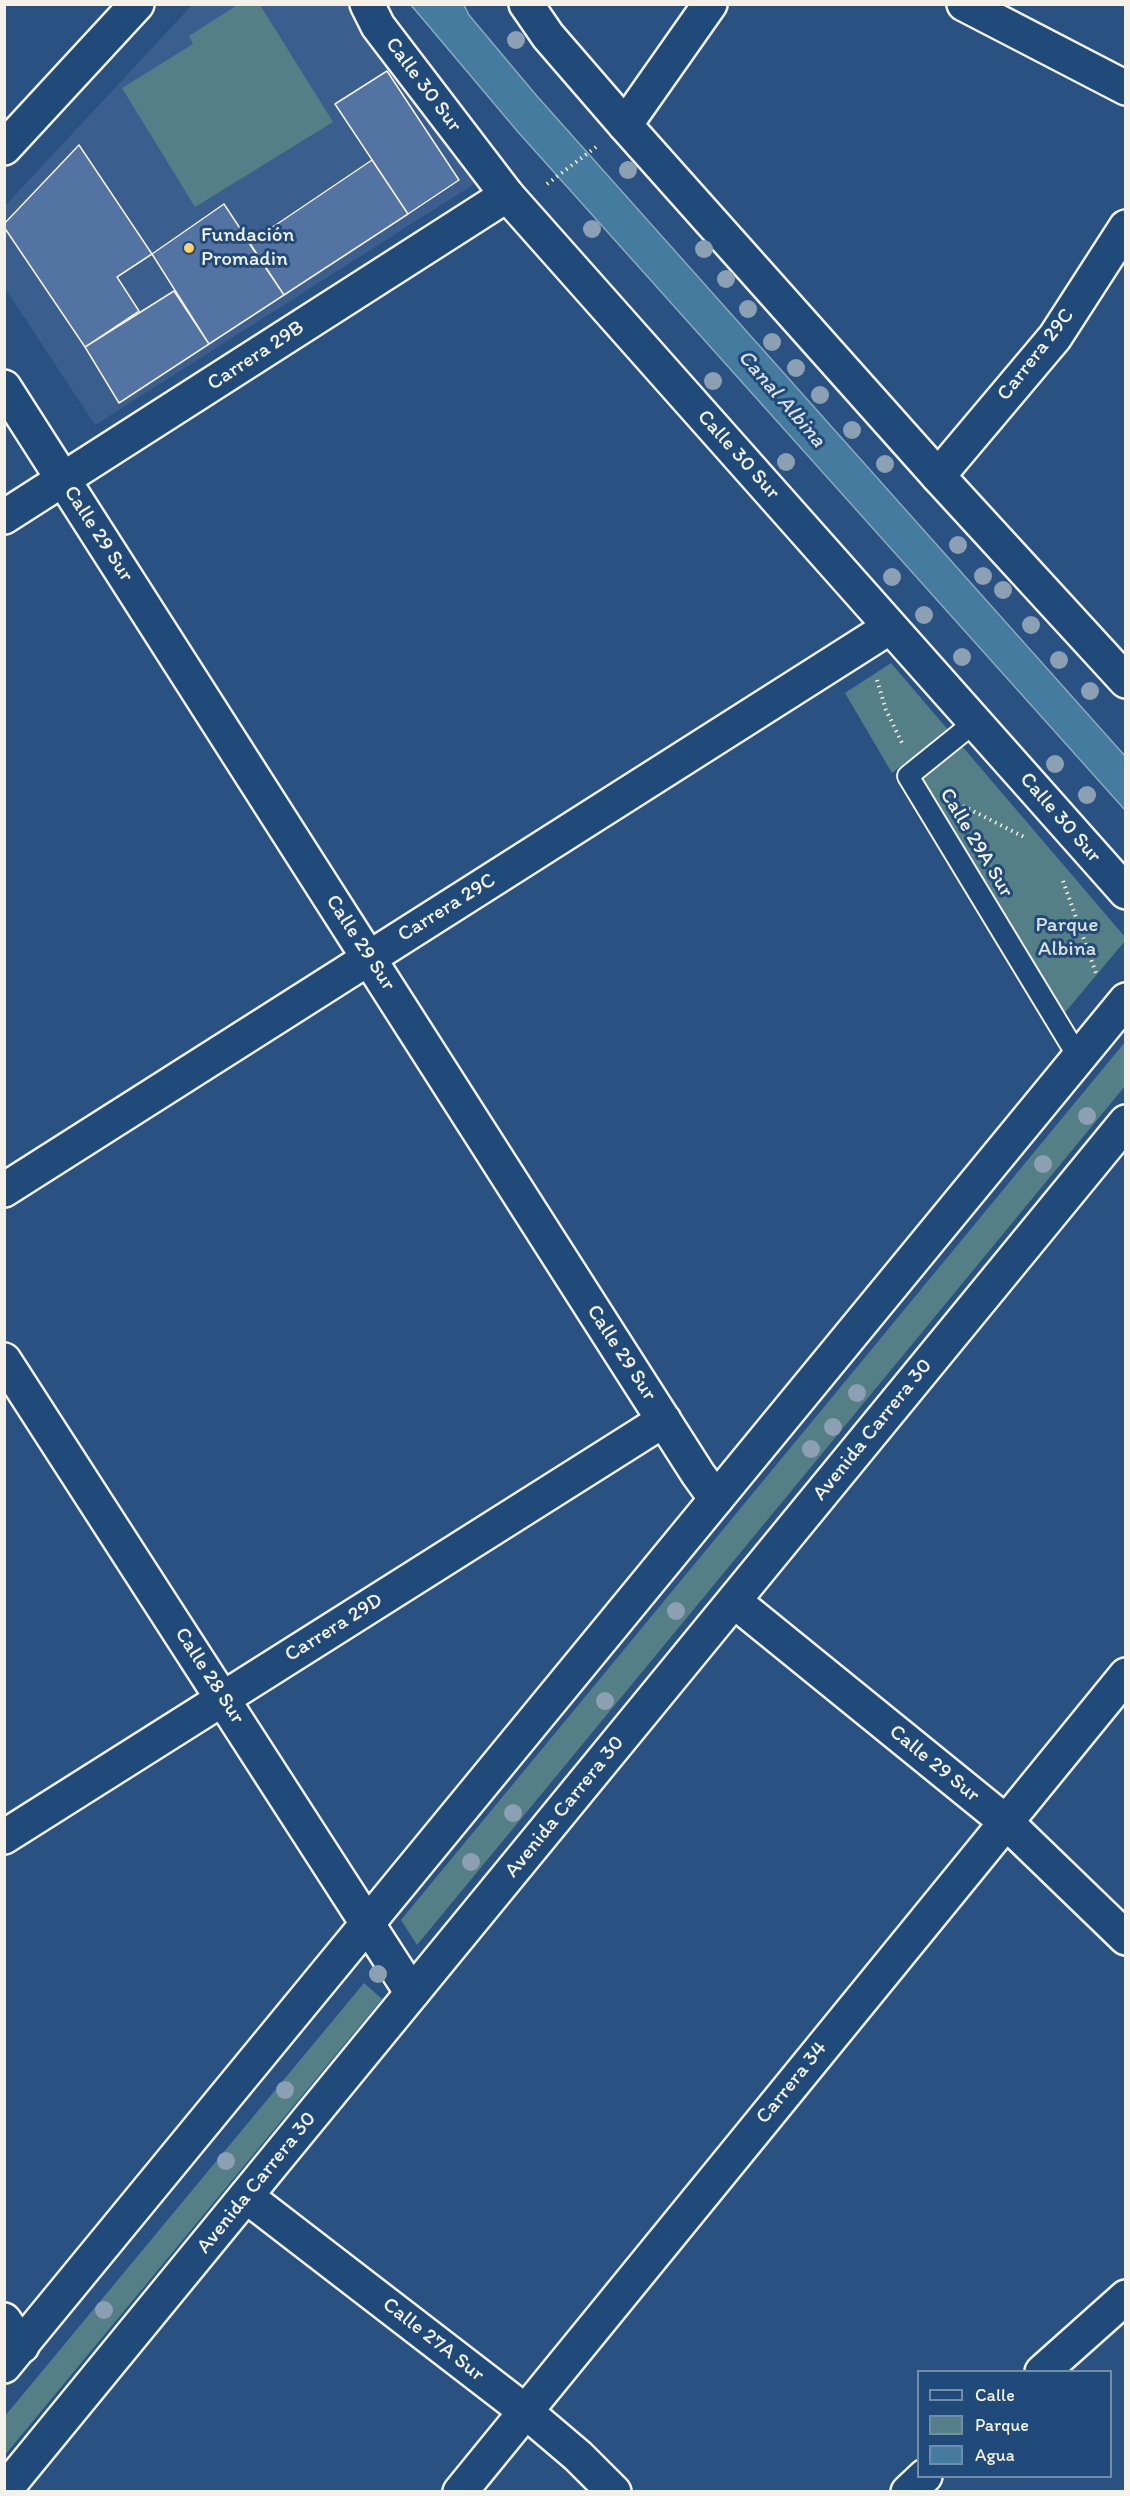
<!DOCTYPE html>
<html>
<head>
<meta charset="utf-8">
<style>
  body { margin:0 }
  #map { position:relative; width:1130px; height:2496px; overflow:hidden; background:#295282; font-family:Itim,sans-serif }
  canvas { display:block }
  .frame { position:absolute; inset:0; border:6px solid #f4f1e8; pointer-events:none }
  .legend { position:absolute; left:917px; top:2370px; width:195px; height:108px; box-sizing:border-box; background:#1f4a7a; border:2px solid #748da6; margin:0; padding:8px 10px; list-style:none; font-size:18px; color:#f4f1e8 }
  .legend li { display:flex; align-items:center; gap:12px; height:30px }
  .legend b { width:30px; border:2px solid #748da6 }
</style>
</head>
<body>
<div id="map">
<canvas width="1130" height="2496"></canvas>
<div class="frame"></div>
<ul class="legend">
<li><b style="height:8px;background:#1f4a7a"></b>Calle</li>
<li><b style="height:16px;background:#547f87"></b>Parque</li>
<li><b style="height:16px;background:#447b9f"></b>Agua</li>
</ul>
</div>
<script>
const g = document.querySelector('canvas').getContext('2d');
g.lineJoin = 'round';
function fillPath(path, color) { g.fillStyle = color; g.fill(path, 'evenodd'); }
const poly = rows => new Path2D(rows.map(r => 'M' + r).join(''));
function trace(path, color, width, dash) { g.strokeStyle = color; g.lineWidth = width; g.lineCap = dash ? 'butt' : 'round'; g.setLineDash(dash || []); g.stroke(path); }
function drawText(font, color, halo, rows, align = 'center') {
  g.font = font + ' Itim,sans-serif'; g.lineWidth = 6; g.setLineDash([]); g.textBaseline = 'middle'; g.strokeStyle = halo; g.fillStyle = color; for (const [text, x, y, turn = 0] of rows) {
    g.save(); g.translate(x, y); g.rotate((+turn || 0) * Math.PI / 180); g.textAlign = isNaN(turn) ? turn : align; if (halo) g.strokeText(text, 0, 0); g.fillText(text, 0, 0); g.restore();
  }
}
fillPath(poly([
  [193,4,352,5,373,39,474,184,95,425,5,288,4,207]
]), '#3a5f8e');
fillPath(poly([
  [239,4,260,5,333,122,195,207,122,88,193,44,189,36],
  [891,663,1125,937,1125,941,1062,1016,906,762,892,773,845,693],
  [1125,1042,1125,1086,417,1945,401,1920],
  [364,1983,382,1999,5,2455,5,2416]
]), '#547f87');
const water = poly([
  [411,5,464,5,469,15,536,95,1125,756,1125,810,518,132,411,5]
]);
fillPath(water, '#447b9f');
trace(water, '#8aaabc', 1.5);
const building = poly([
  [387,71,459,180,408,214,335,104,387,71],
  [79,145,152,254,117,277,139,311,85,347,4,227,4,224,79,145],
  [372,160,408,214,284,295,249,243,372,160],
  [224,204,284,295,209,344,152,254,224,204],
  [174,291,209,344,119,403,85,347,174,291]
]);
fillPath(building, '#5374a2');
trace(building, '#f4f1e8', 1.5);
const lane = poly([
  [975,722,908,776,1079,1058]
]);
const street = poly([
  [964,4,1126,88],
  [625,125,710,4],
  [4,148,137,4],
  [4,387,698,1474,716,1499],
  [938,476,1055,337,1126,227],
  [4,517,507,195],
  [4,1190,890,627],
  [4,1360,412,1993],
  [734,1601,1006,1822,1126,1938],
  [4,1837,664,1420],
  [246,2196,525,2411,578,2456,614,2492],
  [4,2320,22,2346],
  [1042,2372,1126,2297],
  [460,2492,1126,1675],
  [908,2492,925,2476]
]);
const secondary = poly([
  [367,4,378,26,507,195,1126,892],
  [526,4,548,36,625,125,938,476,1126,681],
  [4,2366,1126,1000],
  [4,2491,1126,1122]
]);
trace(lane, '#f4f1e8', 24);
trace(street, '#f4f1e8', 38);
trace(secondary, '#f4f1e8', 38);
trace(poly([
  [547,184,596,147],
  [877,680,886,710,902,743],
  [963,806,1026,838],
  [1063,881,1097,976]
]), '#f4f1e8', 4, [1.5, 4.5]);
trace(lane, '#1f4a7a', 20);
trace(street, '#1f4a7a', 33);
trace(secondary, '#1f4a7a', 33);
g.fillStyle = '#8ba0b2';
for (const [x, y] of [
  [516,40],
  [628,170],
  [592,229],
  [704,249],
  [726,279],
  [748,309],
  [772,342],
  [796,368],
  [713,381],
  [820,395],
  [852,430],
  [786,462],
  [885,464],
  [958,545],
  [983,576],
  [892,577],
  [1003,590],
  [924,615],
  [1031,625],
  [962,657],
  [1059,660],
  [1090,691],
  [1055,764],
  [1087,795],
  [1087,1116],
  [1043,1164],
  [857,1393],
  [833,1427],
  [811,1449],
  [676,1611],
  [605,1701],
  [513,1813],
  [471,1862],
  [378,1974],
  [285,2090],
  [226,2161],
  [104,2310]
]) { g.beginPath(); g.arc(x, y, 9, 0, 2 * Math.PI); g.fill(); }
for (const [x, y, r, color] of [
  [189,248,6,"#ffd166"]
]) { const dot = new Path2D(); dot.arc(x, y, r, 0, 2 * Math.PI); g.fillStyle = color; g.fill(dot); trace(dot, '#1f4a7a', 2); }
drawText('21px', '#f4f1e8', '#1f4a7a', [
  ["Calle 30 Sur",423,85,53],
  ["Carrera 29C",1036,355,-52],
  ["Carrera 29B",256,356,-33],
  ["Calle 30 Sur",738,455,48],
  ["Calle 29 Sur",98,534,57],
  ["Calle 30 Sur",1060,818,49],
  ["Calle 29A Sur",976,843,59],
  ["Carrera 29C",447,908,-32],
  ["Calle 29 Sur",360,943,57],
  ["Calle 29 Sur",621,1353,57],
  ["Avenida Carrera 30",873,1430,-51],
  ["Carrera 29D",334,1628,-32],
  ["Calle 28 Sur",209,1676,57],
  ["Calle 29 Sur",934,1764,39],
  ["Avenida Carrera 30",565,1807,-51],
  ["Carrera 34",792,2083,-51],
  ["Avenida Carrera 30",257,2183,-51],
  ["Calle 27A Sur",433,2340,38]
]);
drawText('21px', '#f4f1e8', '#1f4a7a', [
  ["Fundación",201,236],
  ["Promadin",201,260]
], 'left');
drawText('21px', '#dce0d9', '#1f4a7a', [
  ["Parque",1067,926],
  ["Albina",1067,950]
]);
drawText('italic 22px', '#dadfdd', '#1f4a7a', [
  ["Canal Albina",781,399,49]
]);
</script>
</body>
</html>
